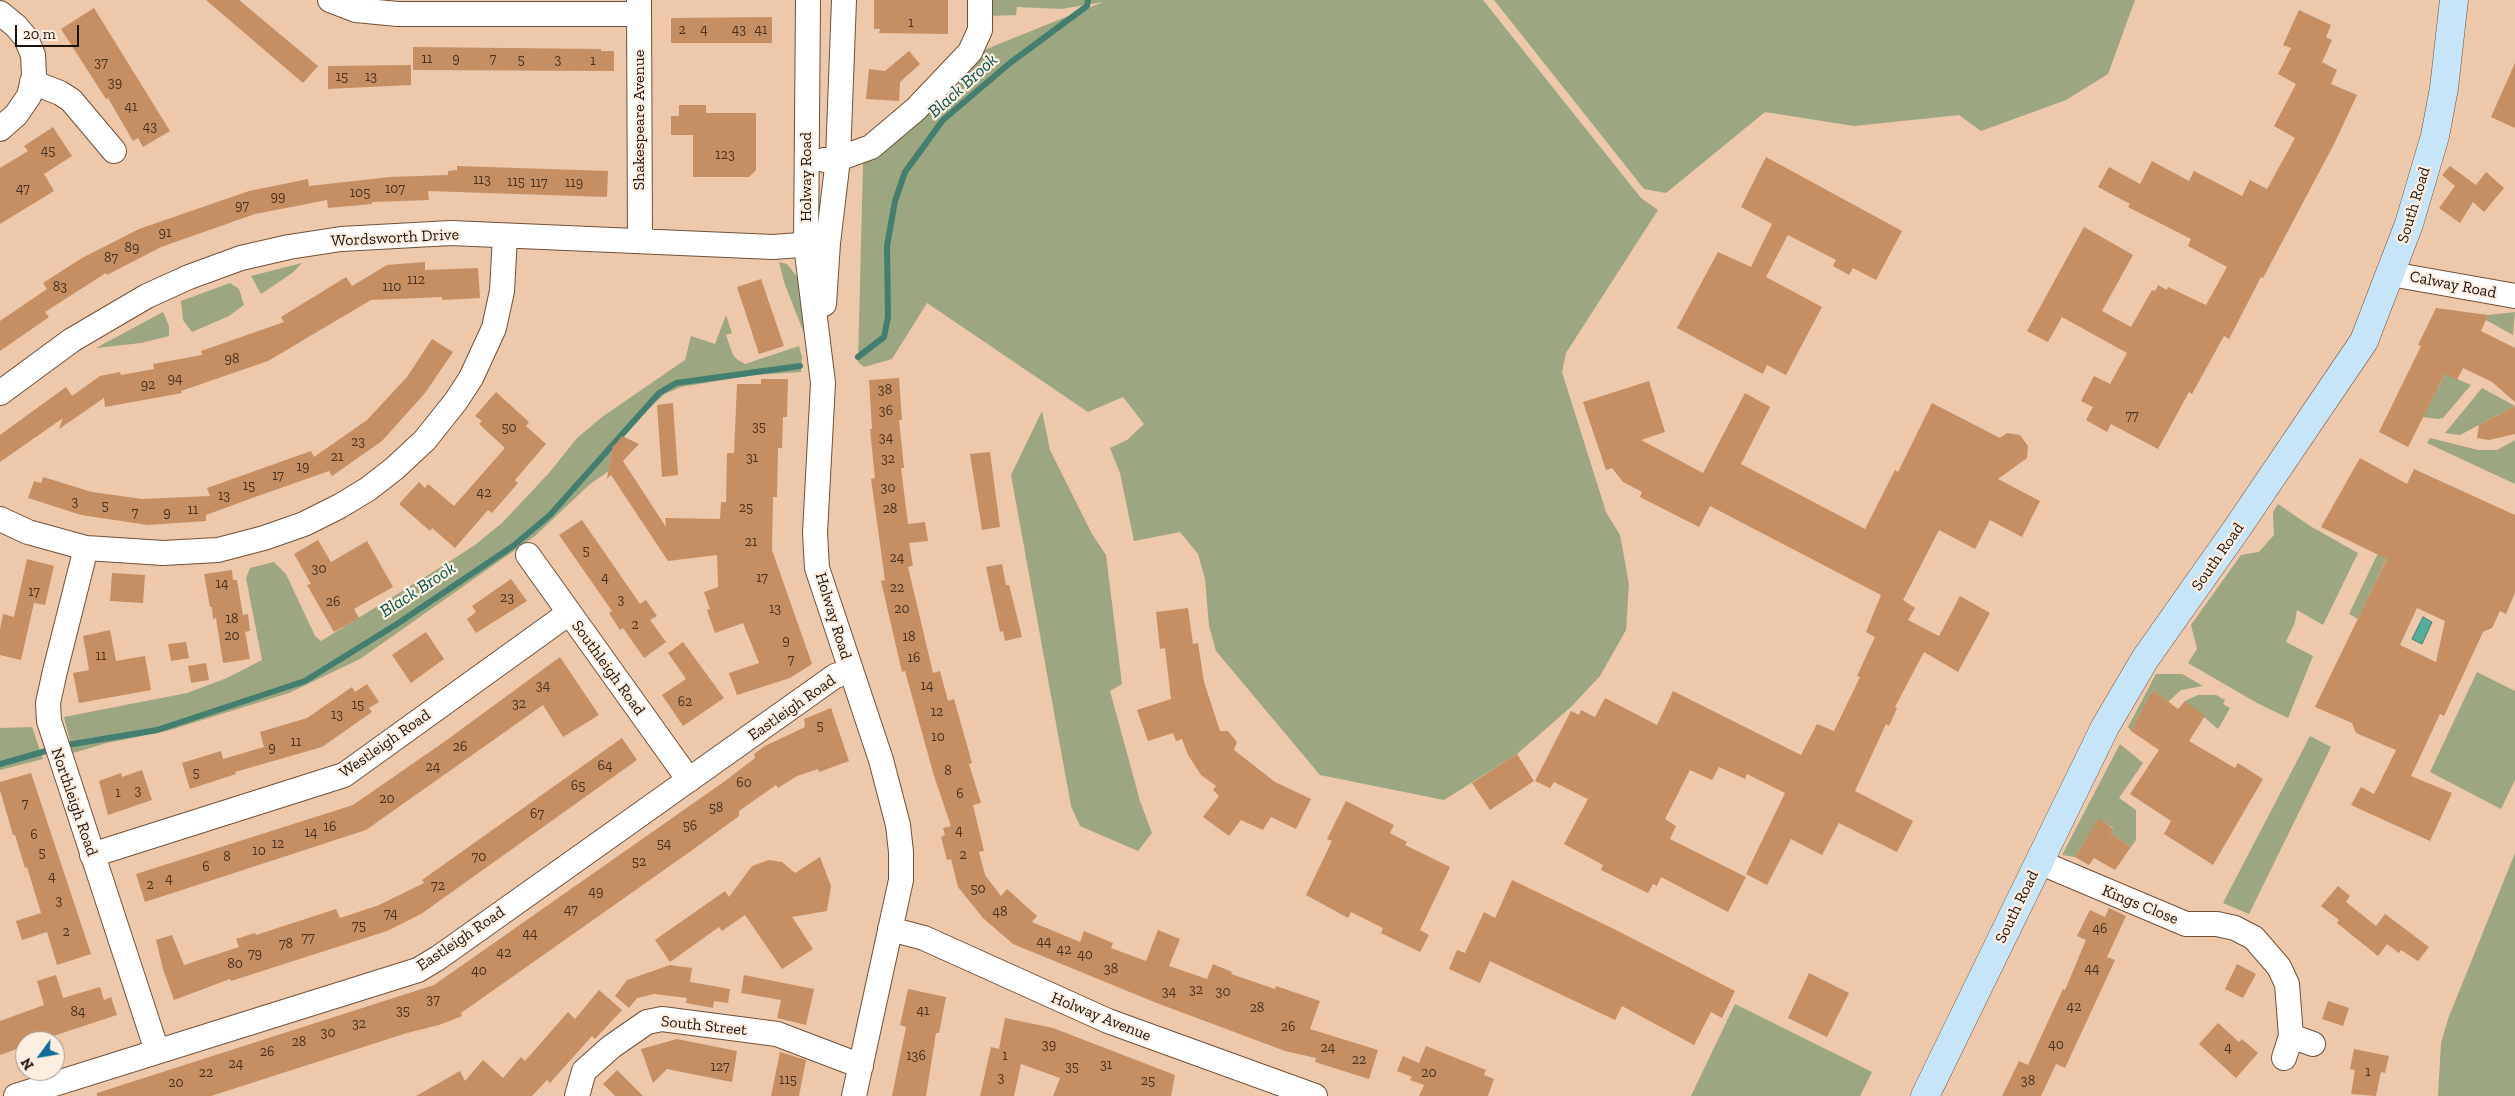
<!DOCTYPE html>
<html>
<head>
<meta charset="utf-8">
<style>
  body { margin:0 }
  #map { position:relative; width:2515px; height:1096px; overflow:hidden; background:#edc8ab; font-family:"Zilla Slab",serif }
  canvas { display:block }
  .north { position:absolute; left:15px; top:1031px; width:50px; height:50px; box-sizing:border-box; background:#fdeee2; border:1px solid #a4968b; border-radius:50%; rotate:238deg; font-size:14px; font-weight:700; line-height:20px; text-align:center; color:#1f1208 }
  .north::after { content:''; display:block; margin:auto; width:18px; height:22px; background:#116a9a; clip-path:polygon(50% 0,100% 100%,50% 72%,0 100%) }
  .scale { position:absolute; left:15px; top:25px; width:64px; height:22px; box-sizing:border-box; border:2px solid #1f1208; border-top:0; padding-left:6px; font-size:15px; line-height:18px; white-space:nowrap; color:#1f1208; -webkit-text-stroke:4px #fdeee2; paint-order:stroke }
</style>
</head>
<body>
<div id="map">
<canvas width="2515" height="1096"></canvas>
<div class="north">N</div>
<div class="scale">20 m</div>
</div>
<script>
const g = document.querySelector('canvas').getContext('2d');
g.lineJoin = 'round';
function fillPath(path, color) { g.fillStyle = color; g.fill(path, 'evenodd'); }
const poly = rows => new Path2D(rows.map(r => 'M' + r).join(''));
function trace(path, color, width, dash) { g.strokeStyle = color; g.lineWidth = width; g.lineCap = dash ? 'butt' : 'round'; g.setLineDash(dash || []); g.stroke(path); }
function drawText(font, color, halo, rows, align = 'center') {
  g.font = font + ' "Zilla Slab",serif'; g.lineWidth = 4.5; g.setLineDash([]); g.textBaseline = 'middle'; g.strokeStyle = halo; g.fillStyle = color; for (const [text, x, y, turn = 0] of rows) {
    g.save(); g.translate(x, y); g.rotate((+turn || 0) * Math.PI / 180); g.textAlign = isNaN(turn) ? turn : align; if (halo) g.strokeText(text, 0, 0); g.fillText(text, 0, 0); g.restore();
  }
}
fillPath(poly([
  [989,0,1483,0,1641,198,1658,210,1566,353,1562,372,1606,512,1620,535,1629,584,1626,630,1600,676,1571,707,1517,754,1444,800,1320,775,1216,651,1209,626,1205,579,1198,554,1180,532,1134,541,1120,473,1110,448,1127,440,1144,424,1123,397,1088,412,927,303,892,359,864,367,858,362,863,164,912,125,979,52,1103,2,1061,9,1017,7,1016,15,989,16],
  [1494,0,2135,0,2108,74,2066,100,1981,131,1959,115,1854,126,1765,112,1666,193,1644,189],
  [779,262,787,264,802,283,810,349,784,282],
  [302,263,292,273,261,294,251,276],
  [230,283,239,289,244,305,229,316,192,332,183,320,181,301],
  [163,312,169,326,169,336,141,343,96,348],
  [2515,312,2513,335,2486,320,2488,315],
  [726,315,732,333,726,335,733,355,738,360,745,364,799,346,802,357,801,372,754,375,681,387,665,394,648,409,612,448,609,471,590,484,535,536,360,659,289,693,167,731,107,743,73,753,64,717,187,693,227,678,262,660,246,578,250,568,274,562,286,574,315,636,321,641,433,572,475,545,502,523,549,473,577,438,602,417,685,360,691,336,715,344],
  [2445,374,2471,385,2443,418,2438,419,2423,417],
  [2482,388,2515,406,2460,435,2445,433],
  [1042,411,1050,450,1092,534,1106,555,1122,684,1110,691,1140,801,1152,833,1138,851,1080,826,1071,806,1011,475],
  [2430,438,2478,450,2497,450,2515,440,2515,484,2427,443],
  [2278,504,2310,526,2358,553,2323,625,2297,610,2295,622,2286,642,2313,656,2288,718,2257,703,2188,663,2197,649,2191,625,2241,555,2259,552,2274,535,2273,512],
  [2379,551,2388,556,2358,619,2349,614],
  [2477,672,2515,691,2515,780,2501,809,2430,772],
  [2156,674,2182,674,2203,686,2181,690,2168,702,2153,690,2131,731,2128,727],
  [2198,695,2216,695,2225,700,2223,704,2230,708,2218,729,2185,701],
  [32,727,43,759,0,770,0,728],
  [2310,736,2331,747,2249,914,2223,903],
  [2120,744,2143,763,2119,798,2136,810,2136,840,2131,847,2111,834,2113,828,2099,819,2075,857,2062,855],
  [2515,853,2515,1096,2438,1096,2441,1043,2448,1019],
  [1735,1004,1872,1072,1860,1096,1691,1096]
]), '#9ca680');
const water = poly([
  [2423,617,2432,622,2422,644,2412,639,2423,617]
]);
fillPath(water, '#54ac9b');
trace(water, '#447e6f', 1);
trace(poly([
  [858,357,884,337,888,317,887,246,895,201,905,172,943,120,1010,63,1087,6,1088,0],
  [0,764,67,745,157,730,305,681,397,624,513,546,550,515,659,393,676,383,800,366]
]), '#447e6f', 6);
fillPath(poly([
  [206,0,239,0,318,66,303,83],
  [874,0,948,0,948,34,879,33,880,29,874,29],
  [94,8,170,131,143,147,138,138,133,141,108,98,106,99,61,29],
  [2299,10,2331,25,2326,37,2332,40,2322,62,2337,70,2331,84,2357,95,2334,144,2263,278,2261,277,2229,339,2224,336,2192,394,2189,392,2158,449,2111,424,2107,432,2086,420,2093,407,2081,401,2094,376,2110,384,2127,353,2062,317,2048,342,2027,331,2084,227,2133,255,2102,311,2131,327,2152,290,2155,291,2158,285,2167,290,2168,287,2206,305,2227,267,2188,246,2191,239,2128,207,2130,204,2098,187,2109,167,2140,184,2152,161,2189,181,2194,171,2242,196,2250,180,2267,189,2295,138,2274,126,2296,84,2278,74,2291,48,2283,45],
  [772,17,772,43,671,43,671,18],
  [413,47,601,49,601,51,614,51,614,71,413,70],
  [909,51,920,64,900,82,899,101,866,99,869,69,885,71],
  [2515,63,2515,128,2491,117],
  [411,65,411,85,328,89,328,66],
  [679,105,706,105,706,113,756,113,756,170,749,177,693,177,693,135,671,135,671,116,679,116],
  [53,127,72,156,44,174,54,191,0,224,0,168,28,151,24,146],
  [1766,157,1902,231,1876,280,1853,268,1849,275,1833,266,1836,260,1788,235,1766,277,1822,307,1786,375,1767,365,1763,374,1677,328,1718,252,1751,267,1772,224,1741,207],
  [457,166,608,171,607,197,428,191,429,200,372,202,372,204,328,208,327,200,255,214,161,247,107,275,106,273,45,312,49,317,0,351,0,321,47,289,43,283,82,258,139,229,249,191,308,179,309,186,390,177,448,175,448,171,457,170],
  [2450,166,2476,185,2486,172,2504,188,2484,212,2473,202,2460,223,2439,208,2455,186,2442,175],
  [425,262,425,270,478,268,480,298,442,300,442,297,371,300,268,361,181,391,182,393,105,407,104,398,59,429,63,418,0,462,0,435,66,387,72,396,100,376,120,372,121,375,154,369,153,364,202,355,201,351,284,322,281,317,346,277,352,286,387,265],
  [761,279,784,346,759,354,737,287],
  [2436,308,2488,315,2481,331,2515,348,2515,402,2492,382,2463,368,2457,380,2445,374,2408,447,2379,432,2421,346,2418,345],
  [432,339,453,352,425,393,382,441,332,476,329,471,255,497,206,515,206,521,148,525,81,515,28,498,34,481,41,483,43,477,92,492,142,499,210,496,207,488,311,451,314,457,367,420,407,377],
  [899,378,902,420,899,420,904,468,901,468,908,524,925,522,928,541,909,543,913,566,908,567,933,673,940,671,948,701,954,699,972,763,969,764,981,803,973,805,984,851,979,852,985,875,1001,896,1007,889,1037,916,1032,922,1080,942,1084,931,1113,943,1111,948,1146,961,1158,930,1180,939,1169,966,1207,979,1213,964,1232,972,1231,974,1275,989,1276,986,1320,1001,1310,1029,1378,1050,1369,1079,1315,1062,1316,1058,1285,1051,1154,1002,1013,944,983,918,958,887,951,859,947,860,941,837,945,835,943,828,951,826,934,776,905,671,902,672,881,581,885,580,871,479,875,478,870,429,872,429,869,380],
  [761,379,788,379,787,417,783,417,782,448,778,448,777,497,773,497,772,550,812,664,790,678,737,695,729,673,759,663,743,623,715,633,707,610,710,609,704,592,718,587,717,555,668,561,611,475,607,479,613,445,614,446,622,436,639,444,623,461,666,527,665,518,720,519,721,502,726,502,727,453,734,453,737,384,761,384],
  [1649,381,1665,432,1641,440,1703,473,1745,393,1770,407,1741,464,1865,529,1895,470,1898,472,1932,403,2000,438,2007,433,2020,435,2028,446,2027,458,1998,479,2040,501,2022,537,1990,520,1975,549,1939,530,1903,600,1915,608,1908,620,1939,636,1960,596,1990,613,1958,672,1924,652,1895,707,1897,708,1889,726,1886,724,1855,791,1913,821,1897,852,1839,823,1822,855,1791,839,1767,885,1746,874,1785,793,1747,774,1745,779,1719,767,1712,780,1690,770,1665,819,1676,826,1670,839,1746,877,1728,912,1661,877,1657,886,1653,884,1648,893,1601,870,1603,865,1564,844,1588,799,1554,782,1550,788,1535,781,1571,711,1579,715,1581,710,1595,717,1605,698,1657,725,1673,691,1801,755,1817,724,1834,731,1860,677,1857,676,1875,637,1866,632,1881,595,1710,506,1699,527,1640,497,1642,492,1623,482,1612,468,1606,470,1583,402],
  [496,392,529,422,526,426,546,444,515,480,518,483,492,513,488,510,455,548,432,528,430,531,399,504,419,482,425,488,428,484,454,506,505,448,479,424,482,421,475,416],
  [673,403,678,475,662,477,657,405],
  [2515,406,2515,434,2489,440,2477,438,2479,425],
  [990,452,1000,527,982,530,970,454],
  [2360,458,2407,484,2414,469,2515,515,2515,593,2506,614,2500,611,2492,628,2483,632,2444,716,2440,714,2411,776,2452,793,2430,841,2351,805,2361,787,2374,794,2396,750,2356,733,2352,723,2315,707,2387,559,2321,527],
  [2417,608,2445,621,2436,662,2400,645],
  [582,520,640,604,646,600,657,616,650,620,666,642,644,658,623,628,620,630,609,613,612,611,559,535],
  [318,540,331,562,367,541,393,587,354,609,359,618,334,632,307,585,311,584,294,554],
  [27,559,54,566,45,605,34,603,21,660,0,655,0,629,3,614,14,617],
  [1002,564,1006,585,1009,585,1022,637,1005,641,1003,631,1000,632,986,567],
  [232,570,233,580,237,580,243,615,248,614,250,631,245,632,250,659,223,663,216,618,213,619,212,607,210,607,204,574],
  [112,573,145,575,143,603,110,601],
  [511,579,527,601,476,633,467,619,476,612,472,606],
  [1188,608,1193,644,1198,643,1204,682,1220,731,1228,731,1237,742,1234,750,1275,782,1311,799,1296,829,1271,817,1263,830,1241,820,1229,836,1203,817,1219,796,1213,790,1216,786,1201,775,1188,755,1182,739,1176,741,1173,733,1148,741,1137,710,1171,699,1165,648,1160,649,1156,612],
  [110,630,116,661,145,656,151,690,79,703,73,673,89,670,83,636],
  [426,632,444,659,411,683,392,655],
  [186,642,189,658,171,661,168,644],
  [683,642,724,698,683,726,662,695,686,679,668,653],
  [560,657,599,715,563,737,543,705,366,830,145,902,136,874,353,805,444,742],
  [206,663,209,680,191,683,188,666],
  [367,684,379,702,369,708,372,712,322,747,235,772,236,774,190,789,182,763,221,751,223,759,264,747,260,732,307,718,352,687,355,692],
  [2153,690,2178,709,2185,701,2205,716,2189,741,2235,768,2238,763,2263,779,2213,865,2164,834,2171,821,2130,794,2159,750,2131,731],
  [831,708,849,761,819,772,818,769,797,776,778,788,776,785,739,811,739,816,691,851,461,1013,462,1016,439,1025,407,1033,211,1096,97,1096,97,1093,434,985,725,781,755,758,754,754,765,746,805,727,804,719],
  [622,738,637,760,421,914,387,931,231,981,230,979,174,1000,163,969,156,940,172,935,184,965,239,947,236,939,255,933,256,935,336,909,340,918,379,905,424,883,422,880],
  [1517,754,1534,781,1490,810,1472,783],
  [142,770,152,800,108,815,99,781,121,773,122,777],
  [31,773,91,954,57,965,47,932,22,940,16,921,41,913,27,867,25,868,15,835,13,835,0,790,0,782],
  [1346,801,1394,825,1390,833,1407,842,1405,845,1450,867,1420,930,1429,935,1420,952,1381,933,1383,928,1351,912,1348,918,1306,895,1332,841,1327,839],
  [2099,818,2113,829,2111,834,2131,847,2115,870,2094,858,2089,865,2075,857],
  [820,857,831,886,827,911,792,917,813,949,782,969,745,915,722,931,719,927,670,962,655,940,725,891,729,897,752,866,769,860,782,862,795,873],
  [1512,880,1612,928,1735,991,1722,1018,1711,1012,1694,1045,1622,1006,1615,1020,1490,961,1480,983,1449,969,1457,950,1465,953,1484,912,1495,918],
  [2338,886,2350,896,2346,902,2376,926,2385,914,2429,947,2418,961,2401,950,2399,953,2387,944,2378,956,2337,923,2339,920,2321,906],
  [2109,908,2126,916,2107,957,2115,960,2065,1068,2056,1064,2041,1096,2002,1096,2019,1061,2028,1065,2063,989,2065,990,2086,940,2077,936,2090,910,2105,917],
  [2237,964,2256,974,2243,998,2225,989],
  [670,965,692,968,690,982,730,989,728,1003,714,1001,713,1008,686,1003,687,998,654,994,637,998,629,1008,615,996,627,980],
  [1809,973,1849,993,1827,1037,1788,1018],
  [56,975,63,998,100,987,104,1000,111,997,117,1015,38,1041,25,1041,25,1046,0,1055,0,1021,44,1005,37,981],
  [744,975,814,989,806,1025,777,1018,781,1000,741,993],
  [908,989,946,997,939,1033,936,1033,926,1096,892,1096,906,1027,900,1025],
  [599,990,622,1010,595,1039,592,1036,550,1083,547,1080,532,1096,416,1096,460,1071,465,1081,483,1060,503,1078,521,1057,525,1061,568,1012,575,1019],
  [2328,1001,2349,1008,2343,1026,2322,1019],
  [1005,1018,1053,1028,1175,1075,1171,1096,1053,1096,1060,1078,1021,1064,1014,1096,980,1096,991,1047,999,1049],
  [2218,1023,2239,1042,2242,1039,2258,1053,2236,1078,2199,1044],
  [677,1039,737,1051,732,1082,667,1069,653,1083,641,1049],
  [1426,1046,1486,1070,1484,1075,1494,1079,1488,1096,1419,1096,1424,1085,1410,1080,1412,1077,1397,1071,1403,1056,1419,1063],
  [2354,1049,2389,1056,2385,1073,2381,1072,2376,1096,2351,1094,2355,1070,2350,1069],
  [780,1052,806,1060,799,1096,771,1096],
  [617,1070,643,1096,615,1096,603,1084]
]), '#c58f63');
const street = poly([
  [330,0,356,10,398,14,639,14],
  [639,0,640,240],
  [808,0,806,245,823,383,815,533,817,568,881,760,898,825,901,852,901,880,854,1096],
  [0,13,16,26,26,38,33,55,34,75,29,96,16,115,0,129],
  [32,82,60,93,71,100,114,151],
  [824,160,838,159,871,147,916,109,970,52,980,30,980,0],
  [2391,274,2515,296],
  [824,304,828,243,838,159,844,0],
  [0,393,72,340,147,296,189,277,241,258,289,247,341,239,451,233,773,247,828,243],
  [0,519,28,532,86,548,163,553,218,550,264,538,304,524,340,506,368,489,395,468,425,440,456,401,471,378,494,328,502,291,505,236],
  [86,548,55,671,48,703,49,721,157,1051],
  [528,555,689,780],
  [92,855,344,775,569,613],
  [2039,862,2186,924,2217,924,2235,928,2254,938,2279,967,2287,984,2291,1036,2284,1058],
  [890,929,924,938,1108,1021,1315,1096],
  [2291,1036,2313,1044],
  [16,1096,418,970,438,958,835,676,850,671],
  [577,1096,584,1071,611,1047,634,1031,647,1022,662,1019,777,1034,861,1066]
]);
const secondary = poly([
  [1925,1096,2105,727,2145,659,2238,527,2364,341,2409,224,2435,136,2444,88,2454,0]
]);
trace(street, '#715137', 26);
trace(secondary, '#715137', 29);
trace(street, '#fff', 24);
trace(secondary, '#c7e5f8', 28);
drawText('14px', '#48311f', null, [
  ["1",911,23],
  ["2",682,30],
  ["4",704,30],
  ["43",739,30],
  ["41",761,30],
  ["11",427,59],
  ["9",456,59],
  ["7",493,59],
  ["5",521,60],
  ["3",558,60],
  ["1",593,61],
  ["37",101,63],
  ["15",342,77],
  ["13",371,77],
  ["39",115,83],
  ["41",131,107],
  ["43",150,127],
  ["45",48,151],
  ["123",725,155],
  ["113",482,180],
  ["115",516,182],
  ["117",539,183],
  ["119",574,183],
  ["47",23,189],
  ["107",395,189],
  ["105",360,193],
  ["99",278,197],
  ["97",242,206],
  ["91",165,233],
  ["89",132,248],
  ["87",111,258],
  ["112",416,280],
  ["83",60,287],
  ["110",392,287],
  ["98",232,359],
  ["94",175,379],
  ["92",148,385],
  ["38",885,390],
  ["36",886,411],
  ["77",2132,416],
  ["35",759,427],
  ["50",509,428],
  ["34",886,438],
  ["23",358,442],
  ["21",337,457],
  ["31",752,458],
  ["32",888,459],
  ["19",303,467],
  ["17",278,476],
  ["15",249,486],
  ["30",888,488],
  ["42",484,493],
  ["13",224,496],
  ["3",75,502],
  ["5",105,506],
  ["25",746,508],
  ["28",890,509],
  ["11",193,510],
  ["7",135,513],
  ["9",167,513],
  ["21",751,542],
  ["5",586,551],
  ["24",897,558],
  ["30",319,569],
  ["4",605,578],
  ["17",762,578],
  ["14",222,584],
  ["22",897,588],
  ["17",34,592],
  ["23",507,598],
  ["3",621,600],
  ["26",333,602],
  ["13",775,609],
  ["20",902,609],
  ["18",232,619],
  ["2",635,625],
  ["20",232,636],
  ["18",909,637],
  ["9",786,641],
  ["11",101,656],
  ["16",914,658],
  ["7",791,660],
  ["34",543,686],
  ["14",927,686],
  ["62",685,702],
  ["32",519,704],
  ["15",358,705],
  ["12",937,712],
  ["13",337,715],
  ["5",820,726],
  ["10",938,737],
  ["11",296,742],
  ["26",460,747],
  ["9",272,748],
  ["64",605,766],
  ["24",433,767],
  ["8",948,771],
  ["5",196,773],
  ["60",744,783],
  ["65",578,786],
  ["3",138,791],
  ["1",118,793],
  ["6",960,794],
  ["20",387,799],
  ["7",25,804],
  ["58",716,808],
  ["67",537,814],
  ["56",690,826],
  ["16",330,827],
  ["4",959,831],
  ["14",311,833],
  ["6",34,835],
  ["12",278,844],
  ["54",664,844],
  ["10",259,851],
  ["5",42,853],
  ["2",963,855],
  ["8",227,857],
  ["70",479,857],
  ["52",639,862],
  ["6",206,867],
  ["4",52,877],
  ["4",169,879],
  ["2",150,885],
  ["72",438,886],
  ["50",978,889],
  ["49",596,892],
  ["3",59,901],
  ["47",571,910],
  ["48",1000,912],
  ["74",391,914],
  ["75",359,926],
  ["46",2100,929],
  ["2",66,932],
  ["44",530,934],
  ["77",308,938],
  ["44",1044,942],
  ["78",286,944],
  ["42",1064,950],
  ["42",504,953],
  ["79",255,954],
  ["40",1085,955],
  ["80",235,964],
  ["38",1111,969],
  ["44",2092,969],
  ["40",479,971],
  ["32",1196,990],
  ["34",1169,992],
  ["30",1223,992],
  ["37",433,1000],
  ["42",2074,1007],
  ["28",1257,1008],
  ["35",403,1011],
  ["41",923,1011],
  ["84",78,1012],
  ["32",359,1024],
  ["26",1288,1027],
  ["30",328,1033],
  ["28",299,1042],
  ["39",1049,1045],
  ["40",2056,1045],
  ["24",1328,1048],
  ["4",2228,1048],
  ["26",267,1052],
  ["136",916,1056],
  ["1",1005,1056],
  ["22",1359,1060],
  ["24",236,1064],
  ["31",1106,1065],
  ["127",720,1067],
  ["35",1072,1067],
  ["1",2368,1072],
  ["22",206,1073],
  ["20",1429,1073],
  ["3",1001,1078],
  ["115",788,1080],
  ["25",1148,1081],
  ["38",2028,1081],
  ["20",176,1083]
]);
drawText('16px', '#1f1208', '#fdeee2', [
  ["Shakespeare Avenue",639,120,-90],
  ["Holway Road",806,177,-90],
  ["South Road",2414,205,-73],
  ["Wordsworth Drive",395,238,-3],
  ["Calway Road",2453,285,11],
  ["South Road",2218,557,-55],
  ["Holway Road",833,616,73],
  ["Southleigh Road",608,668,54],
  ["Eastleigh Road",792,708,-35],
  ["Westleigh Road",385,744,-35],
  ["Northleigh Road",74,802,71],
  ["Kings Close",2140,905,22],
  ["South Road",2017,907,-64],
  ["Eastleigh Road",461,939,-34],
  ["Holway Avenue",1101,1017,22],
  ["South Street",704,1026,6]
]);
drawText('italic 18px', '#025348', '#fdeee2', [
  ["Black Brook",963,86,-42],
  ["Black Brook",418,590,-33]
]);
</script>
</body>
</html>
